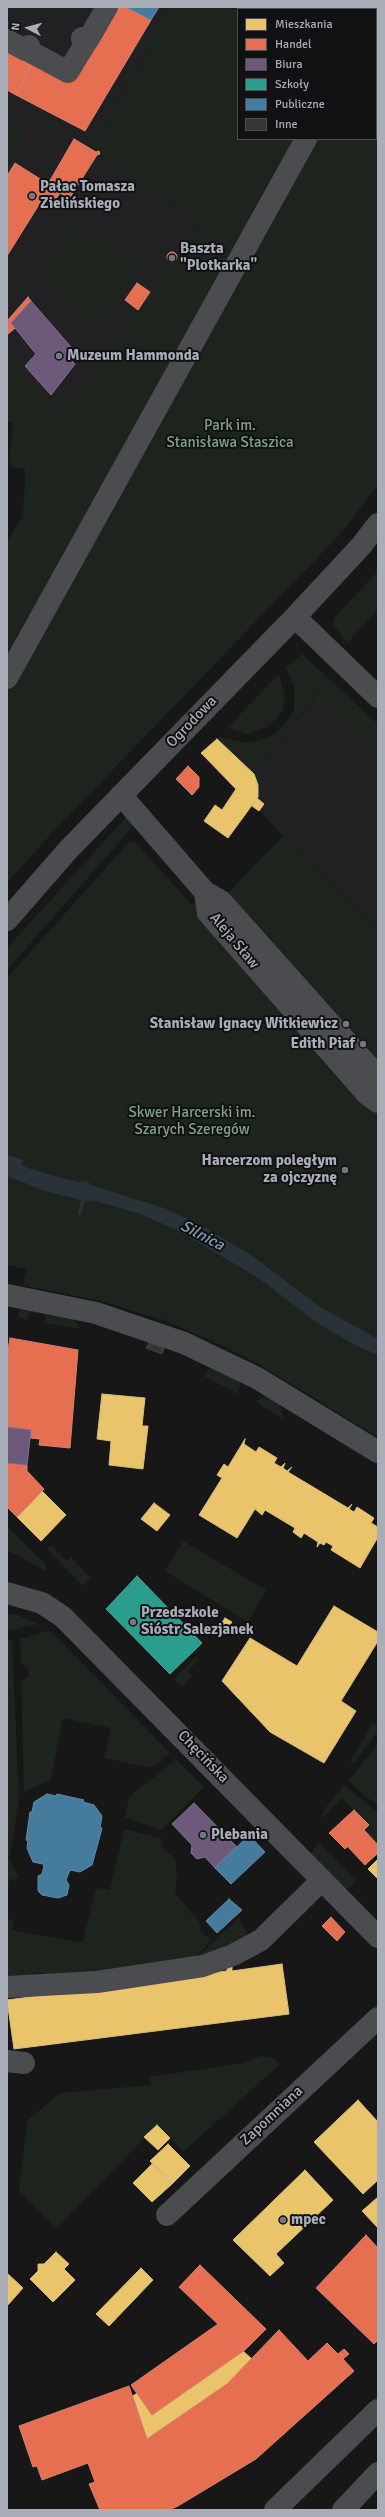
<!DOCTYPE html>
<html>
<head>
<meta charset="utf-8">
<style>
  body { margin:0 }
  #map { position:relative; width:385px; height:2517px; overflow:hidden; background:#171717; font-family:Signika,sans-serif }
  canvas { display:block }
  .frame { position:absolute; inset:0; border:8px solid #a8adb8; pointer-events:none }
  .legend { position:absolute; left:237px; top:8px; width:140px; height:132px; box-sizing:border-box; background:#111113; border:1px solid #4d4f55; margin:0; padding:5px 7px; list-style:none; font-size:12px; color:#a8adb8 }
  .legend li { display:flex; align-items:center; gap:8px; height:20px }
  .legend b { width:20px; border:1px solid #4d4f55 }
  .north { position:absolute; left:8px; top:8px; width:40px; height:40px; -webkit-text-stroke:3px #111113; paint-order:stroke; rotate:276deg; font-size:11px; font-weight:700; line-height:16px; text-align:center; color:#a8adb8 }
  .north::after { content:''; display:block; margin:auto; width:14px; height:18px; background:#a8adb8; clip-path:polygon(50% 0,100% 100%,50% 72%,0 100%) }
</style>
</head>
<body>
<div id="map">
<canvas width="385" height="2517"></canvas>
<div class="frame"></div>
<ul class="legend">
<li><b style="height:11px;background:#e9c46a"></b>Mieszkania</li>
<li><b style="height:11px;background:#e76f51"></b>Handel</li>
<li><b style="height:11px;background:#6d597a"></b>Biura</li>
<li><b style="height:11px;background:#2a9d8f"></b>Szkoły</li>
<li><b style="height:11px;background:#457b9d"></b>Publiczne</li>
<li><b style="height:11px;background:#353536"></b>Inne</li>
</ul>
<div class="north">N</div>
</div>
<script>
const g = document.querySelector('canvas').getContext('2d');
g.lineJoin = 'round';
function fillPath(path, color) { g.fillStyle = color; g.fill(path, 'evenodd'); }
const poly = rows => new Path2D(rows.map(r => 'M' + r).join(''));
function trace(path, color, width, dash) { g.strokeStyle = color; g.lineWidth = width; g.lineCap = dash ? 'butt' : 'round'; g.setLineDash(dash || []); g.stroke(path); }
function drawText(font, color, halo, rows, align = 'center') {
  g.font = font + ' Signika,sans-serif'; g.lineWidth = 4; g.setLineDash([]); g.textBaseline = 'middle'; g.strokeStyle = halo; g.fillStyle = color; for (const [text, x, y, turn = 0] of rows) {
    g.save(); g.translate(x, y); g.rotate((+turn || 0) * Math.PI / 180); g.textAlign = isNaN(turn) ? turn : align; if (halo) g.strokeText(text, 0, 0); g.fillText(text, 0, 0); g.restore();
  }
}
fillPath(poly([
  [7,7,170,7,99,136,91,141,88,147,99,151,98,155,201,224,63,414,7,357],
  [318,694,378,751,378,930,283,836,260,811,264,804,257,798,254,774]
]), '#212123');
fillPath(poly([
  [170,7,378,7,378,485,343,531,51,834,7,883,7,541,22,518,25,485,25,469,14,468,9,464,13,422,7,422,7,357,63,413,201,224,97,155,100,154,99,151,88,147,91,141,99,136],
  [238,9,376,9,376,139,238,139],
  [7,121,25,132,25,134,7,164],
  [74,228,145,260,96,329,38,276],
  [378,571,378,609,347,643,333,625,334,618],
  [302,654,378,724,378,751,317,694,254,774,217,739,219,737,248,743,268,738,276,733,289,719,294,710,294,687,286,668],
  [279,674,285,698,283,710,276,719,267,727,248,734,227,728],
  [128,815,136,823,7,970,7,948],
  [283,836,378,930,378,1437,257,1363,223,1346,169,1322,101,1301,23,1285,27,1269,7,1265,7,978,130,841,135,842,192,905,213,883,225,896],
  [20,1304,72,1317,81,1329,44,1323,46,1315,29,1312,27,1320,21,1318,18,1315],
  [213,1363,241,1380,238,1394,204,1376],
  [266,1395,280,1404,283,1419,256,1402],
  [7,1526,46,1565,46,1571,7,1550],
  [183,1541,266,1590,248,1622,165,1571],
  [51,1545,67,1561,71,1557,91,1578,83,1586,47,1549],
  [7,1613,17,1615,38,1624,7,1631],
  [50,1630,170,1753,151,1768,104,1758,111,1728,63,1718,51,1780,24,1792,21,1682,29,1676,28,1669,21,1662,20,1639],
  [12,1640,19,1800,9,1859,18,1876,16,1881,10,1878,7,1888,7,1641],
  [197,1656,199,1659,188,1671,192,1676,182,1687,174,1679],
  [373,1723,378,1727,378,1731,354,1763,350,1761],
  [378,1744,378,1806,348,1781],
  [176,1759,204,1787,161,1830,125,1817,129,1797],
  [344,1785,378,1813,378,1845,364,1830,369,1825,342,1798,321,1819,324,1810],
  [124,1829,161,1838,163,1848,175,1859,177,1876,175,1893,201,1924,200,1930,211,1941,193,1959,79,1979,34,1972,28,1980,7,1981,7,1919,14,1920,12,1930,83,1943,96,1888,110,1890],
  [319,1842,356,1881,349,1888,345,1888,311,1854],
  [239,1917,250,1940,194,1960,213,1942],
  [261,2056,273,2058,280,2064,183,2152,157,2125,57,2228,19,2190,27,2121,60,2093,151,2085,150,2077,242,2063]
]), '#1d241e');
fillPath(poly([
  [7,1155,23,1160,22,1165,25,1167,61,1178,79,1182,87,1181,91,1185,167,1209,209,1230,254,1257,320,1307,378,1339,378,1355,357,1346,319,1324,260,1279,179,1231,138,1213,95,1201,85,1201,81,1215,78,1214,81,1200,45,1191,7,1176]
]), '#2a3239');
const homes = poly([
  [217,739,254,774,258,785,258,797,228,838,204,821,215,805,222,810,236,789,201,753,217,739],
  [257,798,264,804,259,811,252,806,257,798],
  [102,1394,145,1398,142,1426,148,1426,143,1469,109,1465,111,1441,97,1439,102,1394],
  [245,1439,244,1444,256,1452,259,1447,277,1458,274,1463,281,1467,285,1463,283,1468,287,1471,292,1467,288,1472,348,1508,352,1504,349,1509,354,1512,357,1507,374,1518,371,1523,378,1527,378,1537,360,1568,331,1550,333,1546,326,1542,324,1545,320,1543,317,1547,318,1542,304,1533,301,1538,293,1532,295,1528,265,1510,262,1515,255,1509,237,1538,199,1515,222,1478,217,1475,224,1464,228,1467,245,1439],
  [42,1491,66,1515,41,1541,17,1517,42,1491],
  [154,1503,170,1515,157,1531,141,1519,154,1503],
  [334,1606,378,1632,378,1641,341,1701,356,1711,324,1763,270,1732,222,1681,250,1638,297,1666,334,1606],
  [225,1618,232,1622,228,1628,221,1624,225,1618],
  [378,1859,378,1879,368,1869,378,1859],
  [282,1964,289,2014,14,2049,7,2000,227,1971,227,1966,232,1966,232,1971,282,1964],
  [358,2100,378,2122,378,2180,363,2194,314,2142,358,2100],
  [157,2125,170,2138,158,2150,144,2137,157,2125],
  [168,2144,190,2166,172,2184,150,2161,168,2144],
  [152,2164,172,2184,152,2202,133,2183,152,2164],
  [305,2170,333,2200,276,2254,284,2263,270,2276,233,2240,305,2170],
  [378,2197,378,2228,362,2211,378,2197],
  [56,2252,69,2264,64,2269,75,2280,53,2302,30,2279,38,2271,38,2264,44,2264,56,2252],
  [141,2268,153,2280,109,2326,96,2314,141,2268],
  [7,2273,23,2288,7,2306,7,2273],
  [243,2351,252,2359,227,2384,147,2439,133,2396,137,2393,152,2415,243,2351]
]);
fillPath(homes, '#e9c46a');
trace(homes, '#d6bd81', 1);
const shops = poly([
  [107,7,126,7,151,20,85,131,16,95,36,55,68,72,107,7],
  [7,40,36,55,16,95,7,90,7,40],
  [74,139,96,152,99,151,100,154,97,155,69,199,60,193,49,209,40,203,7,256,7,176,15,163,48,184,74,139],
  '167 257a5 5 0 1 1 10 0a5 5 0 1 1-10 0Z',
  [137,283,150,292,138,310,125,300,137,283],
  [28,297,31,301,11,323,15,328,7,335,7,321,28,297],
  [188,766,199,777,199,787,192,795,176,779,188,766],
  [10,1338,78,1350,70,1448,39,1445,40,1439,30,1438,31,1430,7,1427,7,1356,10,1338],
  [7,1463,27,1465,27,1471,44,1489,17,1517,7,1507,7,1463],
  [354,1810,369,1825,345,1849,329,1833,354,1810],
  [364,1830,378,1845,378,1853,365,1865,347,1846,364,1830],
  [331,1917,345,1932,337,1941,322,1926,331,1917],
  [366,2235,378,2248,378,2340,374,2344,316,2288,366,2235],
  [200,2265,266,2329,245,2350,179,2287,200,2265],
  [218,2324,245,2350,152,2415,131,2385,218,2324],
  [279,2330,308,2361,327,2343,338,2354,344,2349,349,2354,343,2359,354,2371,256,2459,178,2506,169,2510,100,2510,89,2484,95,2482,88,2463,42,2480,37,2466,33,2467,19,2426,129,2386,147,2439,227,2384,279,2330]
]);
fillPath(shops, '#e76f51');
trace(shops, '#d48270', 1);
const offices = poly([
  [31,301,77,354,71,360,75,364,51,395,25,366,36,354,11,323,31,301],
  [7,1427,31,1430,27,1465,7,1463,7,1427],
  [194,1803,237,1847,215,1868,205,1857,197,1859,191,1853,192,1845,172,1824,194,1803]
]);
fillPath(offices, '#6d597a');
trace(offices, '#7f728d', 1);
const schools = poly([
  [137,1576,202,1643,170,1674,106,1609,137,1576]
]);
fillPath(schools, '#2a9d8f');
trace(schools, '#50a29b', 1);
const public = poly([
  [126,7,159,7,151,20,126,7],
  [47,1794,56,1796,57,1794,84,1800,83,1802,94,1805,102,1816,100,1828,102,1828,101,1832,92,1865,80,1872,70,1870,66,1880,69,1885,67,1895,58,1898,42,1895,38,1891,38,1876,42,1874,44,1866,43,1864,33,1862,27,1848,28,1841,26,1840,30,1812,32,1812,34,1802,47,1794],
  [249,1835,265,1852,231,1884,215,1868,249,1835],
  [229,1899,242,1910,217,1933,206,1921,229,1899]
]);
fillPath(public, '#457b9d');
trace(public, '#638aa5', 1);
const building = poly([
  [149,1343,164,1348,162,1354,146,1348,149,1343]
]);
fillPath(building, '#353536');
trace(building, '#3f4043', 1);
trace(poly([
  [376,10,377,7],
  [7,40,25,50,29,46,27,50,68,72,87,41,82,38,88,40,107,7],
  [295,617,378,697],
  [7,678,306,139],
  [121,795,205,892,221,901,378,1077],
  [205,892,208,913,367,1094,378,1102],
  [7,920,68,850,295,617,361,546,378,524],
  [7,1295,96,1313,184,1343,257,1378,378,1452],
  [7,1593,42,1603,63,1617,378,1937],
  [7,1987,97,1982,203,1966,233,1955,261,1940,322,1880],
  [7,2061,24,2063],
  [167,2215,378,2018],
  [275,2510,378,2410],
  [343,2510,378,2473]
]), '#4b4c50', 22);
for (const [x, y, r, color] of [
  [32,196,4,"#757880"],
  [172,258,4,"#757880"],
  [59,356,4,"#757880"],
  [346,1024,4,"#757880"],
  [363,1044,4,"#757880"],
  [345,1170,4,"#757880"],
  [133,1622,4,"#757880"],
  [203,1835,4,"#757880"],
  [283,2220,4,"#757880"]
]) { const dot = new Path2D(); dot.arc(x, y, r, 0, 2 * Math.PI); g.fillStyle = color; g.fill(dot); trace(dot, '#111113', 1.5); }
drawText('bold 15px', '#a8adb8', '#111113', [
  ["Pałac Tomasza",40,187],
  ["Zielińskiego",40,204],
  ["Baszta",180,249],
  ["\"Plotkarka\"",180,266],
  ["Muzeum Hammonda",67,356],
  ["Stanisław Ignacy Witkiewicz",338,1024,"right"],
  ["Edith Piaf",355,1044,"right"],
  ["Harcerzom poległym",337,1161,"right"],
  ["za ojczyznę",337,1178,"right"],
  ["Przedszkole",141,1613],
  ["Sióstr Salezjanek",141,1630],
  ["Plebania",211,1835],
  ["mpec",291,2220]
], 'left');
drawText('15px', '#7fa381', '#111113', [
  ["Park im.",230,426],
  ["Stanisława Staszica",230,443],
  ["Skwer Harcerski im.",192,1113],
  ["Szarych Szeregów",192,1130]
]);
drawText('15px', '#a8adb8', '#111113', [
  ["Ogrodowa",192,722,-46],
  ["Aleja Sław",234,941,50],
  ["Chęcińska",203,1757,46],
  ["Zapomniana",272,2116,-43]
]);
drawText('italic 16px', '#7f9bb3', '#111113', [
  ["Silnica",202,1236,28]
]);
</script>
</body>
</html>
